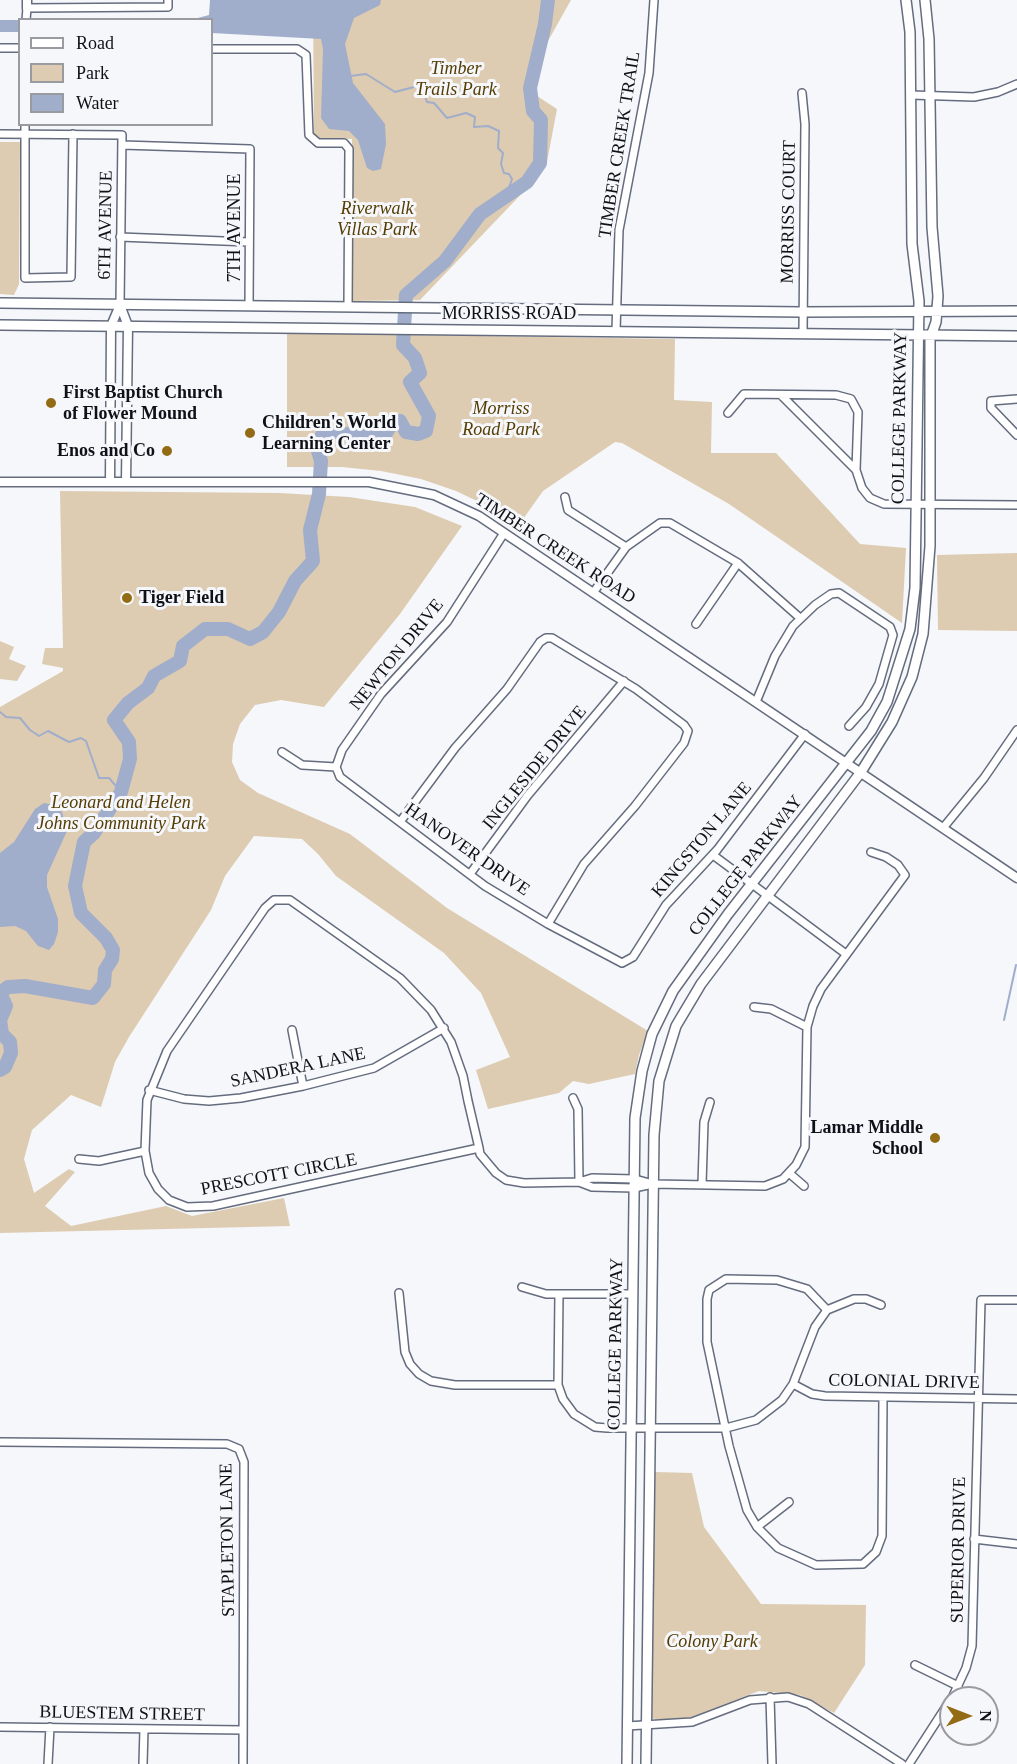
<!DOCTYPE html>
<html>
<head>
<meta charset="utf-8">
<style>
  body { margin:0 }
  #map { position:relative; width:1017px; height:1764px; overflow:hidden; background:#f5f7fb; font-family:Georgia,serif }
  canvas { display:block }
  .legend { position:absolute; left:18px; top:18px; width:195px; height:108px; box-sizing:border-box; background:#f5f7fb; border:2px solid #999ba0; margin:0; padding:8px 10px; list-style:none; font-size:18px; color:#0e1118 }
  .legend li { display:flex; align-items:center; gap:12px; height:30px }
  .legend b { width:30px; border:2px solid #999ba0 }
  .north { position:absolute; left:939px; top:1686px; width:60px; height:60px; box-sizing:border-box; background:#f5f7fb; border:2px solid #999ba0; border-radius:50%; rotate:90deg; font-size:16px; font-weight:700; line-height:24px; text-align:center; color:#0e1118 }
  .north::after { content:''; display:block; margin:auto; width:21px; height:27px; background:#936b14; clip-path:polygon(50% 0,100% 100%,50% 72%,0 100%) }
</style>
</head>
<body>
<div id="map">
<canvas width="1017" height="1764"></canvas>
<ul class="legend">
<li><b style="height:8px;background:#fff"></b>Road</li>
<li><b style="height:16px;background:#ddccb1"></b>Park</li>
<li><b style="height:16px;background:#a0adcb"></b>Water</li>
</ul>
<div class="north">N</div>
</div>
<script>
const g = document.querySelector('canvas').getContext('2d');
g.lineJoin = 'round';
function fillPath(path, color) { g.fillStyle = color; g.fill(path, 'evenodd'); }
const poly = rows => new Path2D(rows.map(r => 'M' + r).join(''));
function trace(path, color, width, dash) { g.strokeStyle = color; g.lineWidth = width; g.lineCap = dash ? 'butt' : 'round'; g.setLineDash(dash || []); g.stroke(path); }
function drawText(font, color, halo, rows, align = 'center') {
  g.font = font + ' Georgia,serif'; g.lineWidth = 6; g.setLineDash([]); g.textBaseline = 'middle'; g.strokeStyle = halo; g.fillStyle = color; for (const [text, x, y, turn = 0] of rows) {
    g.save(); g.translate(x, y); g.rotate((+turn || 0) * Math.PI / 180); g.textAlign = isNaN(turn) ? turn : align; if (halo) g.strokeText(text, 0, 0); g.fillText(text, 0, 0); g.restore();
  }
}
fillPath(poly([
  [313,0,571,0,548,41,534,94,557,109,547,162,529,186,420,300,352,301,352,139,314,138],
  [0,142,20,142,19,284,14,295,0,294],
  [287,333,675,339,674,400,712,402,711,453,776,453,860,544,906,548,902,623,729,504,622,443,615,442,543,491,521,522,456,491,421,479,381,471,342,467,287,467],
  [60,491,279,493,349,497,415,507,462,526,400,614,324,707,281,700,255,705,240,724,233,744,232,762,240,780,258,793,350,834,447,908,648,1031,639,1055,635,1074,589,1084,573,1081,559,1093,488,1109,476,1070,510,1057,481,993,444,953,336,876,318,854,302,839,254,836,225,876,211,910,129,1037,115,1062,101,1107,71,1095,32,1130,24,1159,34,1193,69,1169,75,1172,45,1206,71,1226,166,1206,192,1216,284,1198,290,1226,0,1233,0,707,63,671,63,668,42,664,45,648,63,648],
  [1017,553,1017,631,938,630,937,555],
  [0,641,14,647,9,659,26,666,17,681,0,679],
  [655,1472,692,1473,704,1527,761,1604,866,1605,865,1665,834,1713,800,1695,759,1691,691,1717,669,1721,650,1718]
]), '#ddccb1');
fillPath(poly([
  [210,0,381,0,380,5,354,18,345,44,353,83,385,124,386,144,381,169,373,171,367,168,358,140,349,131,329,129,321,118,323,49,321,39,212,33,212,20,194,19,209,15],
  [0,20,19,20,19,32,0,32],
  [44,803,54,805,62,812,67,831,47,875,47,887,58,919,58,932,54,944,49,950,38,946,26,931,15,926,0,927,0,853,14,842,35,809]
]), '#a0adcb');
trace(poly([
  [350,76,366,74,395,92,418,86,422,88,427,102,434,103,447,118,466,113,475,117,474,127,488,126,499,131,498,148,503,153,501,164,504,173,509,174,512,179,507,194],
  [0,712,6,717,20,718,30,730,39,736,48,731,69,742,81,738,86,741,99,778,109,778,121,792],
  [1004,1020,1016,965]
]), '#a0adcb', 2);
trace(poly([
  [0,1070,5,1067,11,1053,10,1042,2,1034,0,1020,6,1006,0,993,8,987,25,986,93,998,104,984,105,970,112,959,113,950,106,938,81,913,75,886,84,842,94,833,121,792,130,759,129,742,114,720,128,703,148,688,154,676,180,661,183,646,205,629,228,629,250,639,263,632,279,612,295,581,313,561,310,530,319,494,321,461,318,451,322,435,335,433,369,436,386,433,393,422,400,421,406,432,418,434,426,431,429,416,410,382,420,373,415,358,403,345,406,295,445,261,480,214,527,182,540,163,541,120,533,111,530,88,545,24,548,0]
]), '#a0adcb', 14);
const minor = poly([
  [26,20,27,8,168,7,168,0],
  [0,48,20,48],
  [212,49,297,49,306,55,309,135,318,143,344,143,349,149,348,307],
  [802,93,805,124,803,332],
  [911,95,974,97,998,92,1017,84],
  [25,124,25,278,71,277,73,134],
  [0,134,122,135,120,305],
  [122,145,250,149,249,306],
  [120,237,249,242],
  [616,331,619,230,649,73,654,0],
  [781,395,856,470],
  [1017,399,991,401,991,408,1017,435],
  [728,413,744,394,836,395,851,399,858,412,856,470,862,488,870,498,884,504,1017,505],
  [565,497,568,510,626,547],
  [593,593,626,547,660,523,670,523,738,563,800,618],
  [696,624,738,563],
  [756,702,775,656,793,626,815,605,831,594,839,593,890,627,893,635,879,684,866,707,849,726],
  [282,752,302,765,336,767],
  [336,767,340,777,485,886,548,924,622,963,633,957,666,905,717,850,805,734],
  [336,767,342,750,381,694,447,622,504,533],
  [400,822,455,748,507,689,540,642,546,638,552,638,636,689,684,725,688,731,684,743,635,806,584,864,548,924],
  [943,828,984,778,1017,730],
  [713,855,846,954],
  [470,874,528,795,624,681],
  [754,1007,771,1009,807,1027],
  [292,1030,303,1086],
  [149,1090,184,1099,209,1101,241,1098,303,1086,374,1068,444,1028],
  [573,1098,578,1109,579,1182],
  [479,1148,213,1206,187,1207,169,1200,158,1189,149,1173,145,1151,147,1100,167,1051,265,908,274,900,290,900,400,978,431,1010,451,1042,463,1076,468,1101,479,1148,480,1154,496,1173,506,1180,524,1183,579,1182,592,1178,635,1179,653,1184],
  [79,1159,99,1161,145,1151],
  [789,1173,804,1186],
  [579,1182,592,1187,634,1188,653,1184,765,1186,783,1179,796,1165,805,1147,807,1027,813,1006,821,989,905,875,898,865,886,857,871,852],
  [702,1184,704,1122,710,1102],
  [522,1287,546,1294,633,1294],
  [399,1293,405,1352,410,1364,419,1374,431,1381,455,1385,558,1385],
  [559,1294,558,1385,563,1399,574,1414,595,1427,607,1428,726,1428,756,1420,782,1400,793,1384,815,1327,827,1310,854,1299,866,1299,881,1305],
  [827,1310,807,1289,777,1280,726,1279,709,1290,707,1299,707,1342,729,1446,747,1510,757,1527,778,1548,816,1565,863,1564,876,1552,882,1536,883,1397],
  [793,1384,812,1394,825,1396,1017,1399],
  [0,1442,227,1444,239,1449,244,1462,243,1764],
  [757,1527,789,1502],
  [974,1539,1017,1544],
  [915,1665,958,1686],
  [770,1697,772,1764],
  [952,1698,966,1668,972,1646,981,1300,1017,1300],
  [627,1726,692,1722,750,1700,788,1697,809,1704,902,1764],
  [0,1727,243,1730],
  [48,1764,50,1727],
  [143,1764,144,1729],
  [909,1764,951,1699]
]);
const tertiary = poly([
  [27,8,27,0],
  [120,305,128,326,126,482],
  [0,482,369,482,434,495,479,516,1017,878],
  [110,482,111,326,120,305]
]);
const secondary = poly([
  [0,303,802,312,1017,311],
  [0,325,1017,336],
  [627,1764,635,1118,642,1071,652,1034,673,991,728,914,871,731,887,702,910,629,915,588,919,301,912,244,910,32,906,0],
  [646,1764,654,1135,659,1081,676,1026,701,984,861,772,892,722,912,677,923,634,930,546,930,339,936,322,938,296,932,227,929,39,925,0]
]);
trace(minor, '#646c7e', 10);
trace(tertiary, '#646c7e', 11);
trace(secondary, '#646c7e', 12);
trace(minor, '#fff', 7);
trace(tertiary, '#fff', 8);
trace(secondary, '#fff', 9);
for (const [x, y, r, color] of [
  [51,403,6,"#936b14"],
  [250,433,6,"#936b14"],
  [167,451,6,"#936b14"],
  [127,598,6,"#936b14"],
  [935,1138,6,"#936b14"]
]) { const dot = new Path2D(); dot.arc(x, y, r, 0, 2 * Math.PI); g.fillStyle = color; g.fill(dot); trace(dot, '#f5f7fb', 2); }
drawText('italic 18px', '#553c02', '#f5f7fb', [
  ["Timber",456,69],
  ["Trails Park",456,90],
  ["Riverwalk",377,209],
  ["Villas Park",377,230],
  ["Morriss",501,409],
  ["Road Park",501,430],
  ["Leonard and Helen",121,803],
  ["Johns Community Park",121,824],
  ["Colony Park",712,1642]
]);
drawText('18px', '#0e1118', '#f5f7fb', [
  ["TIMBER CREEK TRAIL",620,145,-81],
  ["MORRISS COURT",789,212,-89],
  ["6TH AVENUE",106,225,-89],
  ["7TH AVENUE",235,228,-90],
  ["MORRISS ROAD",509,314],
  ["COLLEGE PARKWAY",900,418,-89],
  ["TIMBER CREEK ROAD",555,549,33],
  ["NEWTON DRIVE",397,655,-51],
  ["INGLESIDE DRIVE",535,768,-51],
  ["KINGSTON LANE",702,840,-50],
  ["HANOVER DRIVE",467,850,35],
  ["COLLEGE PARKWAY",746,866,-52],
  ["SANDERA LANE",298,1068,-12],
  ["PRESCOTT CIRCLE",279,1175,-11],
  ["COLLEGE PARKWAY",616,1344,-89],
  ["COLONIAL DRIVE",904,1382,1],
  ["STAPLETON LANE",228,1540,-91],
  ["SUPERIOR DRIVE",959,1550,-89],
  ["BLUESTEM STREET",122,1714,1]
]);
drawText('bold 18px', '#0e1118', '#f5f7fb', [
  ["First Baptist Church",63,393],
  ["of Flower Mound",63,414],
  ["Children's World",262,423],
  ["Learning Center",262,444],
  ["Enos and Co",155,451,"right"],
  ["Tiger Field",139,598],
  ["Lamar Middle",923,1128,"right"],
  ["School",923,1149,"right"]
], 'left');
</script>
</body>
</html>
